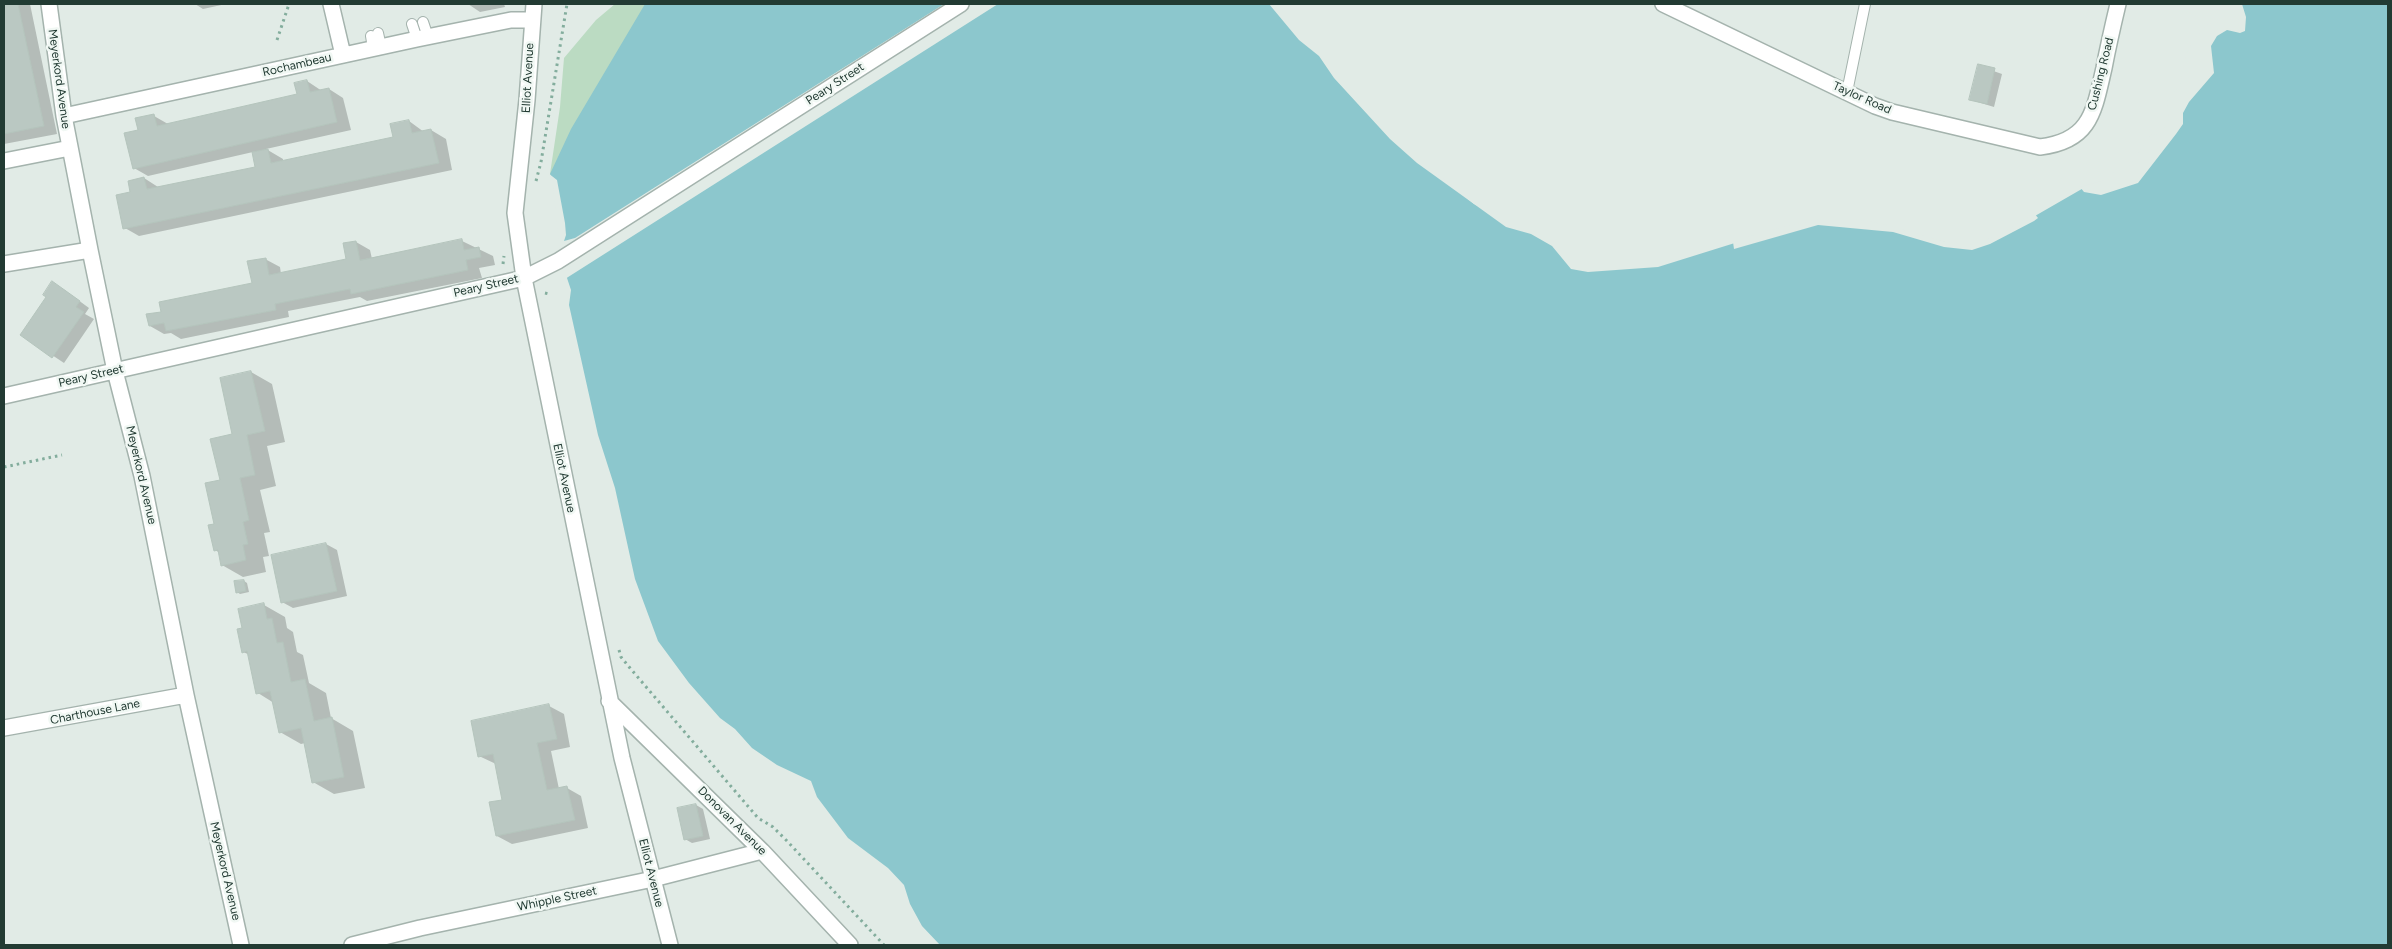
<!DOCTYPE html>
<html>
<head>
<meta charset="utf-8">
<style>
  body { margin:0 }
  #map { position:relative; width:2392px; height:949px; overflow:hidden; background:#e1ebe6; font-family:Figtree,sans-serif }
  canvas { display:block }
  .frame { position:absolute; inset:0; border:5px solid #223b33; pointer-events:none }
</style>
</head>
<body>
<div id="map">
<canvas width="2392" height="949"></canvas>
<div class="frame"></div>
</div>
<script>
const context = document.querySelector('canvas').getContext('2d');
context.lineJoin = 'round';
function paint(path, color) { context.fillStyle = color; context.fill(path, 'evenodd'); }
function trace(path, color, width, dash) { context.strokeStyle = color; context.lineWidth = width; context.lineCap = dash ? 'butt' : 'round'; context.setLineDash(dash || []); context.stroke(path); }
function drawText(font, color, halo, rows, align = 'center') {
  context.font = font + ' Figtree,sans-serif'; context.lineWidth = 5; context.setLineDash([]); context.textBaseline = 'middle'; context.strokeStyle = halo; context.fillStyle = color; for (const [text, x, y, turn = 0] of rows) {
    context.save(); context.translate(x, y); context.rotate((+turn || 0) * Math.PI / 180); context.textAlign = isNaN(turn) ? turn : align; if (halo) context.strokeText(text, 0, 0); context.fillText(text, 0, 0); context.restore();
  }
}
const green = new Path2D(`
  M615 4H761L566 235 550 174 560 107 564 58 596 20Z`);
const water = new Path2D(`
  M645 4H1269L1299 40 1319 56 1334 78 1390 139 1417 163 1506 227 1531 234 1552 246 1571 269 1588 272 1658 267 1770 232 1820 221H1855L1971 248 1995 239 2087 186 2102 183 2130 170 2162 136 2171 121 2169 102 2231 14 2225 4H2388V945H940L922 926 910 904 904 885 888 868 848 838 817 797 811 781 777 765 752 748 735 729 720 718 689 683 658 641 635 579 615 488 598 435 569 305 571 290 567 278 555 186 550 174 571 129Z`);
const pier = new Path2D(`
  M944 4H998L565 279 559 242 553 187 548 173 557 180 565 223 566 235 564 241 575 238Z
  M2223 4H2242L2246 17 2245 31 2240 33 2227 30 2217 36 2211 46 2214 73 2189 102 2183 113V124L2176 134 2138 183 2101 195 2084 192 2080 187 2101 181 2123 165 2129 167 2151 135 2160 134 2169 120 2167 101 2181 83 2184 61 2192 42 2216 15 2227 12Z
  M1436 173 1455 187 1488 211 1474 204Z
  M2034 213 2038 218 2034 221 1990 244 1972 250 1944 247 1893 232 1818 225 1734 249 1733 242 1770 230 1820 219H1855L1883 224 1943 241 1971 245 1994 237Z`);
const shadow = new Path2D(`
  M4 4H30L57 134 4 144Z
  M195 4H226L203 9Z
  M468 4H504L505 7 480 12Z
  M1979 66 2002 74 1994 107 1971 100Z
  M307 81 322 91 329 89 343 98 351 130 266 149 283 159V161L394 138 409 121 424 132 431 130 446 139 452 170 139 236 125 228 132 193 144 178 158 187 256 168 253 152 148 176 134 168 139 131 154 116 168 124 298 95Z
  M462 241 493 256 495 265 479 268 482 278 367 301 360 297 288 311 289 317 181 339 171 333 164 334 150 326 162 313 253 284 265 259 280 267 281 274 348 260 344 244 356 242 370 250 372 259Z
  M63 289 89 308 85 314 94 319 64 363 22 335 48 297Z
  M251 372 272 384 285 442 267 446 276 486 260 490 270 532 264 533 269 556 263 557 266 572 243 577 222 565 220 553 215 550 216 525 221 481Z
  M326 544 337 550 347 596 293 608 282 602Z
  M244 581 247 583 249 592 240 594 237 592Z
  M264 605 285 617 287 628 293 632 297 652 303 655 309 683 326 693 331 718 353 731 365 788 334 794 313 782 305 743 301 744 280 732 274 703 258 693 250 655 243 652 244 629Z
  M549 706 564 714 570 747 551 751 559 789 567 788 581 796 588 828 512 844 497 836 504 801 496 764 479 756Z
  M696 805 703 809 710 839 692 843 685 839Z`);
const building = new Path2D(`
  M4 4H18L44 126 4 134Z
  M1978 64 1995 68 1987 104 1969 100Z
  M307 80 310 92 329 88 337 122 133 169 124 133 138 130 135 118 154 114 157 126 297 94 294 83Z
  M409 120 412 133 431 129 439 163 123 229 116 195 130 192 128 181 144 177 147 189 255 167 252 152 268 149 271 163 393 137 390 124Z
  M462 239 464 250 479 247 481 257 466 260 468 270 351 294 350 289 275 304 276 310 166 331 164 323 149 326 146 314 161 312 159 302 252 283 247 261 266 258 269 275 346 259 343 243 356 241 360 260Z
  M52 281 80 301 76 307 84 312 52 358 20 335 46 297 43 295Z
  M251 371 265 431 247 435 255 475 240 478 249 520 243 522 248 544 243 545 246 560 221 566 218 550 214 551 208 525 214 524 205 483 220 480 210 439 232 434 220 378Z
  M326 543 337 591 281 603 271 555Z
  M244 580 246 591 236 593 234 581Z
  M264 603 267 619 272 618 277 643 283 642 291 682 305 679 314 721 332 717 344 777 312 783 301 728 279 733 270 691 256 694 247 651 242 653 237 629 242 628 238 609Z
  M549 704 557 739 537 743 547 790 567 786 575 820 496 836 489 802 502 800 493 754 478 757 471 721Z
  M696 804 703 836 684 840 677 808Z`);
const path = new Path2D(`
  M277 40 289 4
  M536 181 541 162 567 4
  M503 264 504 256
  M545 293 549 294
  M4 467 62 455
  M619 650 621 657 630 668 758 818 773 827 788 842 884 945`);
const lane = new Path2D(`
  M423 22 428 37
  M412 24 417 39
  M378 33 381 47
  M371 36 373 48
  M1847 92 1865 4`);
const street = new Path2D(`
  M49 4 64 116 90 250 115 371 142 476 186 695 241 945
  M331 4 343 55
  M534 4 527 100 515 213 524 278 622 758 670 945
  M1663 4 1875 106 1892 112 2040 147C2091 141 2094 111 2104 68 2108 47 2113 25 2118 4
  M64 116 417 39 511 20H531
  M4 161 70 148
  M4 264 90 250
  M4 396 524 278 558 261 961 4
  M609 701 762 851 850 945
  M4 728 186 695
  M352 945 420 928 653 879 762 851`);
const streetNames = [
  ["Rochambeau",297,65,-13],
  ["Cushing Road",2101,74,-76],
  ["Elliot Avenue",528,78,-87],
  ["Meyerkord Avenue",59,79,82],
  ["Peary Street",835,84,-33],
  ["Taylor Road",1862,98,24],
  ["Peary Street",486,286,-13],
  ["Peary Street",91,376,-13],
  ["Meyerkord Avenue",141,475,77],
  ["Elliot Avenue",564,478,78],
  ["Charthouse Lane",95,712,-11],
  ["Donovan Avenue",732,821,45],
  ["Meyerkord Avenue",225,871,77],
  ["Elliot Avenue",651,873,76],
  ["Whipple Street",557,899,-12]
];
paint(green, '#bbdbc2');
paint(water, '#8cc7cd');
paint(pier, '#e1ebe6');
paint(shadow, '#0003');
paint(building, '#bac8c2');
trace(building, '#b4c4bc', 1);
trace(lane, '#a4b3ad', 12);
trace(street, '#a4b3ad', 18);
trace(path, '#83ad9d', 3, [2.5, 4]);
trace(lane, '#fff', 10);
trace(street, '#fff', 15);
drawText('12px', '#223b33', '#f1f8f4', streetNames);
</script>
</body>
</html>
